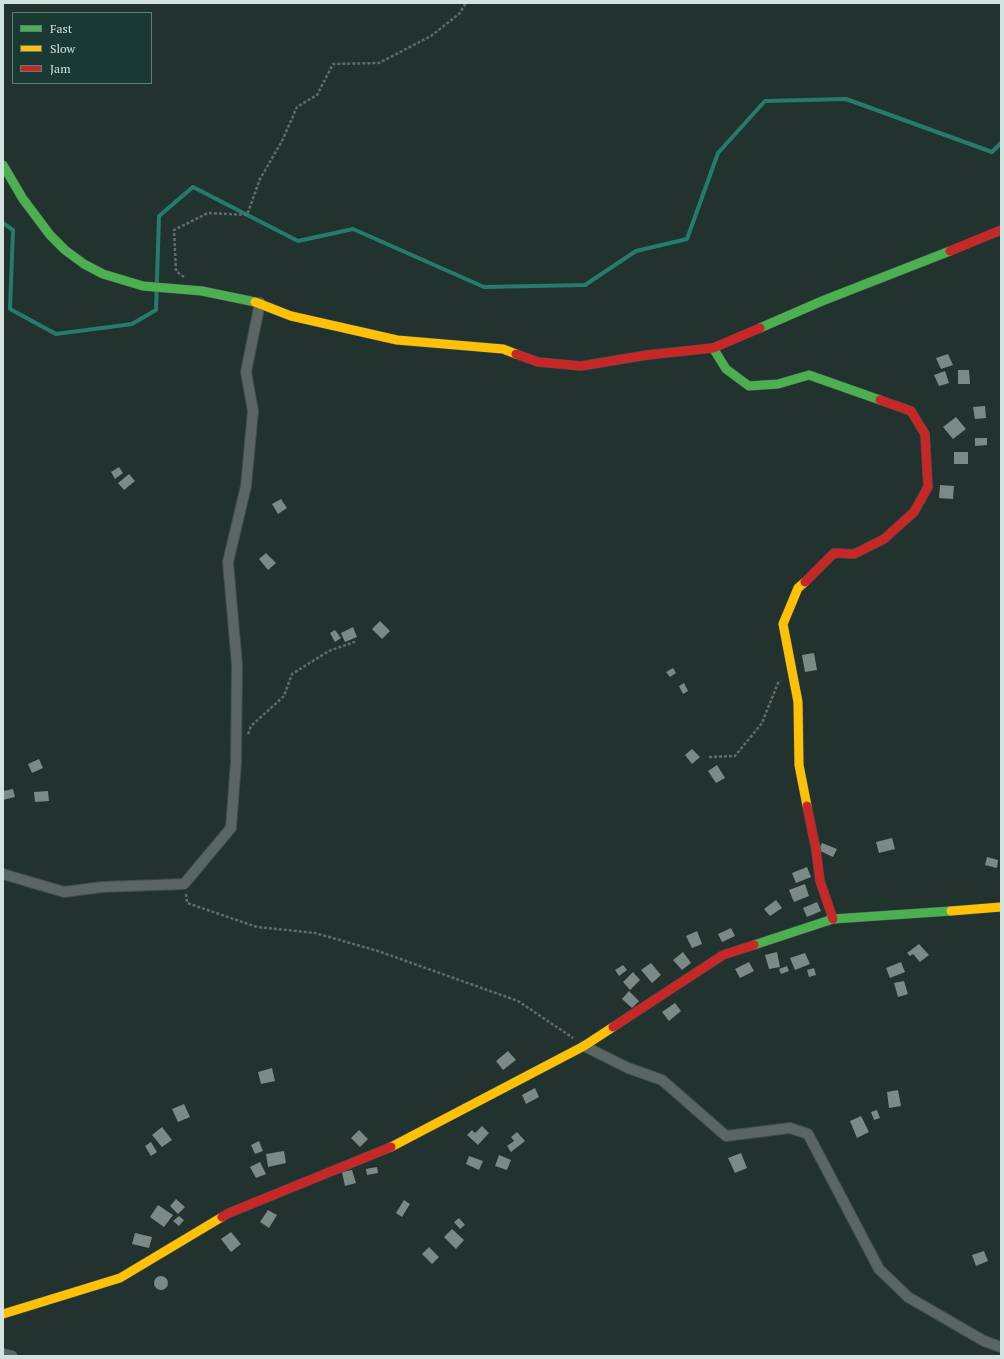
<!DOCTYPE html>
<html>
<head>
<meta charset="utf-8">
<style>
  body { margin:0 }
  #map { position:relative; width:1004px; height:1359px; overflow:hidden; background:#22322f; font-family:"PT Serif",serif }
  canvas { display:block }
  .frame { position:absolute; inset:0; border:4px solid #d2e3df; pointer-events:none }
  .legend { position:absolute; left:12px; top:12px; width:140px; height:72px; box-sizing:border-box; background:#1b3933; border:1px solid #647d78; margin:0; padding:5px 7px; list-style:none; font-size:12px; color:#d2e3df }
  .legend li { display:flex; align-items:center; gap:8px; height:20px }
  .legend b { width:20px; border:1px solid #647d78 }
</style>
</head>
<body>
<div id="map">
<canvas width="1004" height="1359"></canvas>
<div class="frame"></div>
<ul class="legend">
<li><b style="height:5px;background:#4caf50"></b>Fast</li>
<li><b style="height:5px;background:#ffc107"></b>Slow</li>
<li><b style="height:5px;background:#c62828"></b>Jam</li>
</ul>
</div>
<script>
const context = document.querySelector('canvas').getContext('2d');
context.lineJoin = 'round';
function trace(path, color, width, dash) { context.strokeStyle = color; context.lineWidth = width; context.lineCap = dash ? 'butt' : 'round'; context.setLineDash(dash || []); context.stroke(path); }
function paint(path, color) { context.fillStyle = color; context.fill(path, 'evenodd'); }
const stream = new Path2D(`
  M3 223 13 230 10 309 56 334 132 324 156 310 159 216 193 187 298 241 353 229 484 287 585 285 636 251 687 239 718 153 765 101 846 99 992 152 1001 143`);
const building = new Path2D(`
  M948 354 953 365 941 369 936 358Z
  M958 370H969L970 384H958Z
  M945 371 949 383 939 386 934 375Z
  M985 406 986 418 975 419 973 407Z
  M956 417 966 429 953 439 943 427Z
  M975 438H987V445L975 446Z
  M954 452H968V464H954Z
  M119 467 123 473 115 479 111 472Z
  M129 474 135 481 124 490 118 483Z
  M940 485 954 486 953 499 939 498Z
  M281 499 287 508 278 514 272 504Z
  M266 553 276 563 268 570 259 559Z
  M380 621 390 631 382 639 372 629Z
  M353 627 357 637 345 642 341 633Z
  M335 630 341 638 335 642 330 633Z
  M814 653 817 670 805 672 802 655Z
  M673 668 676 673 670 677 666 672Z
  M684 683 688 691 683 694 679 686Z
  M692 749 700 757 692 764 685 755Z
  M39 759 43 768 32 773 28 764Z
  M717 765 725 778 716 783 708 771Z
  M13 789 15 797 3 800V791Z
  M48 791 49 801 35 802 34 792Z
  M892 838 895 849 879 853 876 842Z
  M822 843 837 849 833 857 818 850Z
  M987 857 998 860 997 868 985 865Z
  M807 867 811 877 796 883 792 873Z
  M805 884 809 896 794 902 789 890Z
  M776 900 782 908 770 916 764 909Z
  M817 902 821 911 807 917 803 908Z
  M731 928 735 936 722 942 718 934Z
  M697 931 702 944 692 948 686 936Z
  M919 944 929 955 920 962 913 954 910 956 907 953Z
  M683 952 691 963 682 970 673 960Z
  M777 952 780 967 769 969 765 955Z
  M805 953 810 964 795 970 790 958Z
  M749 962 754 971 740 978 735 969Z
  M901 962 905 972 890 978 886 968Z
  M651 963 661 975 652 983 641 970Z
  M623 965 627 970 619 976 615 970Z
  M787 966 789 971 781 974 779 969Z
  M814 968 816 975 809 977 807 970Z
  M633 972 640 980 630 990 623 982Z
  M904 981 908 994 898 997 894 983Z
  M629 991 639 1001 632 1008 622 999Z
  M675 1003 681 1011 669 1021 662 1012Z
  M508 1051 516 1060 503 1070 496 1061Z
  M272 1068 275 1081 261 1084 258 1072Z
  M535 1088 539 1097 526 1104 522 1095Z
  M898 1090 901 1106 889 1108 887 1092Z
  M184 1104 190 1117 178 1122 172 1109Z
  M877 1110 880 1118 874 1120 871 1112Z
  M861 1116 869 1132 857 1138 850 1121Z
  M482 1126 489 1133 478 1145 467 1135 472 1130 475 1133Z
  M162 1127 172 1140 162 1147 152 1135Z
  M359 1130 368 1139 360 1147 351 1138Z
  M517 1132 525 1141 511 1152 507 1146 514 1141 511 1137Z
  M259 1141 263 1151 255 1154 251 1145Z
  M151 1142 157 1152 151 1156 145 1146Z
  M284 1151 286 1163 268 1167 266 1154Z
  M741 1153 747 1168 735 1173 728 1158Z
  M499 1155 511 1160 507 1170 495 1166Z
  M469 1156 483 1161 479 1170 466 1164Z
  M260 1162 266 1174 256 1178 250 1167Z
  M377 1167 378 1173 367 1175 366 1169Z
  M352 1170 356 1183 345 1186 342 1172Z
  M176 1199 185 1207 178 1214 170 1206Z
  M404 1200 410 1204 402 1217 396 1213Z
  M158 1205 173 1215 164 1227 150 1217Z
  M268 1210 277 1215 269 1228 260 1222Z
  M179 1216 184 1220 179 1226 173 1221Z
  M459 1218 465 1225 460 1229 454 1222Z
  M452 1229 464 1240 456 1249 444 1237Z
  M231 1232 241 1244 231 1252 221 1239Z
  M135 1233 152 1237 149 1248 132 1244Z
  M429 1247 439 1257 432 1264 422 1254Z
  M984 1251 988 1261 976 1266 972 1255Z
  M154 1283a7 7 0 1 1 14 0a7 7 0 1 1-14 0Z`);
const path = new Path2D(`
  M184 277 176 271 174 230 208 213 247 215 260 179 282 141 297 107 317 95 333 64 379 63 431 36 459 14 466 3
  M248 734 251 726 284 696 292 674 329 651 357 641
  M709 757 735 756 762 723 778 683 781 681
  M186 894 187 903 257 927 315 933 378 951 518 1001 573 1038`);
const street = new Path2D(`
  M3 874 64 892 102 887 184 884 231 828 236 762 237 665 228 562 246 486 253 411 246 372 260 303
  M584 1046 628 1068 662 1080 726 1136 790 1128 808 1134 879 1269 908 1297 984 1341 1001 1347
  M3 1354 12 1356`);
const fast = new Path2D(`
  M3 165 23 199 50 235 65 250 84 264 103 274 143 286 202 291 255 302
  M760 328 822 301 950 251
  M713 348 726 369 749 386 778 384 809 375 880 400
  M754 945 833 919 951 911`);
const slow = new Path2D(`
  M255 302 291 316 397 340 503 349 516 354
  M805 582 798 588 783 624 798 702 799 765 807 806
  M951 911 1001 907
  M391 1147 584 1046 613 1027
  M3 1314 120 1278 222 1217`);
const jam = new Path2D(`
  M950 251 1001 230
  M516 354 538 362 581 366 647 355 713 348 760 328
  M805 582 834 553 854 554 884 539 914 512 928 487 925 434 911 411 880 400
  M807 806 816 850 820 881 833 919
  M613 1027 723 955 754 945
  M222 1217 229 1213 391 1147`);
trace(stream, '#267c6c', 4);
paint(building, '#7c8a87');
trace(street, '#3f4d4a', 12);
trace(fast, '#3f4d4a', 10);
trace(slow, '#3f4d4a', 10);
trace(jam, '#3f4d4a', 10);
trace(path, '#616c6a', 2.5, [3, 2]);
trace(street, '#5a6663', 10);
trace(fast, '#4caf50', 9);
trace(slow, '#ffc107', 9);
trace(jam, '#c62828', 9);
</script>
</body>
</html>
